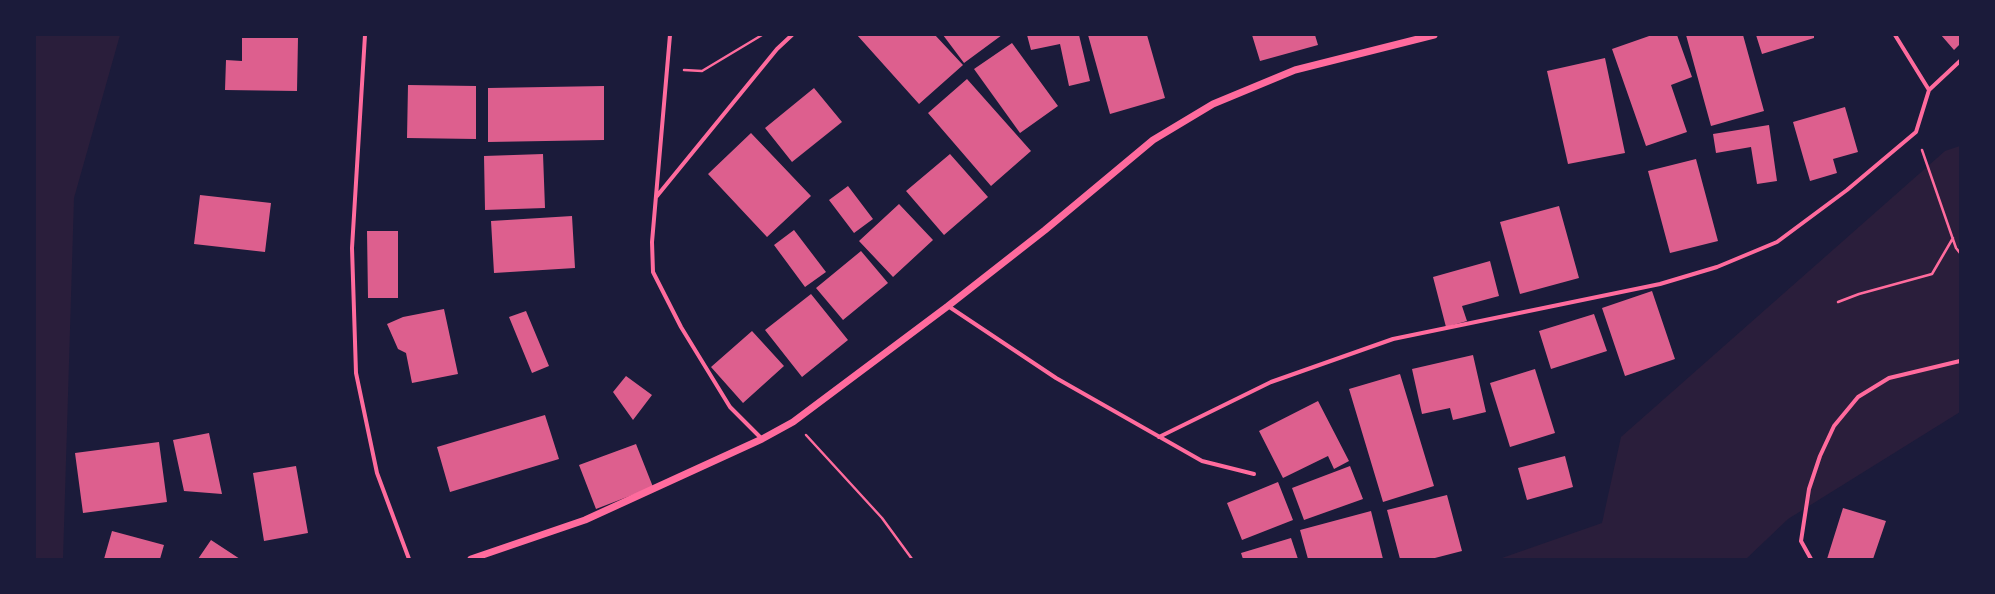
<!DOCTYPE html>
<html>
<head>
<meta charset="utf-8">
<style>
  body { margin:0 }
  #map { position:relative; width:1995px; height:594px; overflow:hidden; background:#1b1b3a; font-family:"PT Serif",serif }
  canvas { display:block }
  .frame { position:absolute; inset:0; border:36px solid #1b1b3a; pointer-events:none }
</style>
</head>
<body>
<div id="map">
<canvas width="1995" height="594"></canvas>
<div class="frame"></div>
</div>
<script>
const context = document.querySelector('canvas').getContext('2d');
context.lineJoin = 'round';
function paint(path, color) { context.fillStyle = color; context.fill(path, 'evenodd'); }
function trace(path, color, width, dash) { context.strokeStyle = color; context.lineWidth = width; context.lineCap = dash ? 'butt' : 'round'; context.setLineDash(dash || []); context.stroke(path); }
const green = new Path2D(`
  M35 35H120L74 198 63 559H35Z
  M1960 146V412L1788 519 1746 559H1499L1602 523 1621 437 1945 151Z`);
const building = new Path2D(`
  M857 35H935L963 65 919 104Z
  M943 35H1002L964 63Z
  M1027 35H1079L1090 81 1069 86 1060 44 1031 50Z
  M1088 35H1147L1165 98 1110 114Z
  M1252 35H1315L1318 45 1260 61Z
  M1652 35H1677L1692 77 1671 85 1687 132 1646 146 1612 49Z
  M1686 35H1743L1764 111 1711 126Z
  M1756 35H1814V38L1762 54Z
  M1941 35H1960V44L1954 50Z
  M242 38H298L297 91 225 90 226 60 242 61Z
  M1012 43 1058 106 1020 133 974 69Z
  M1605 58 1625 153 1568 164 1547 71Z
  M967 79 1031 151 991 186 928 113Z
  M408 85 476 86V139L407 138Z
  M604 86V140L488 142V88Z
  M814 88 842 122 792 162 765 128Z
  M1845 107 1858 152 1833 159 1837 173 1810 181 1793 122Z
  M1769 125 1777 181 1757 184 1751 147 1716 153 1713 134Z
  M751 133 811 196 767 237 708 174Z
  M543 154 545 208 485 210 484 156Z
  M950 154 988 197 944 235 906 191Z
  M1696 159 1718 241 1670 253 1648 171Z
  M848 186 873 219 854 233 829 200Z
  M200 195 271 203 265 252 194 244Z
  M899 204 933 240 893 277 859 241Z
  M1559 206 1579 278 1520 294 1500 222Z
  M572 216 575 268 494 273 491 221Z
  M794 230 826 272 805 287 774 245Z
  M367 231H398V298H368Z
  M861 251 888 283 843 320 816 288Z
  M1490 261 1499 296 1462 306 1467 321 1446 327 1433 277Z
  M1652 291 1675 359 1625 376 1602 308Z
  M811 294 848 340 802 377 765 330Z
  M444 309 458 374 412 383 406 353 398 349 387 324 403 317Z
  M526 311 549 366 532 373 509 317Z
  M1594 314 1607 351 1551 369 1539 331Z
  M752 331 784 366 743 403 711 367Z
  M1473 355 1486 412 1453 420 1450 408 1422 414 1412 369Z
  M1535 369 1555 433 1510 447 1490 383Z
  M1400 374 1434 486 1383 502 1349 389Z
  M626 376 652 395 633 420 613 392Z
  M1318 401 1349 461 1334 469 1328 456 1283 478 1259 431Z
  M545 415 559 459 450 492 437 447Z
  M209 433 222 494 184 491 173 440Z
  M159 442 167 502 83 513 75 453Z
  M636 444 653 487 596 509 579 465Z
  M1565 456 1573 487 1527 500 1518 468Z
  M296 466 308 533 264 541 253 473Z
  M1350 466 1363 499 1304 520 1292 488Z
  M1278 482 1293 520 1242 540 1227 503Z
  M1447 495 1462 551 1431 559H1400L1387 510Z
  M1843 508 1886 521 1873 559H1827Z
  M1371 511 1383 559H1308L1300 530Z
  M112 531 164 545 160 559H104Z
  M1291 538 1298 559H1243L1241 553Z
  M211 540 240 559H198Z`);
const path = new Path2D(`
  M684 70 702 71 762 35
  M1922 150 1956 248 1960 253
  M1838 302 1859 294 1932 274 1953 238
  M806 435 882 518 912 559`);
const minor = new Path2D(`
  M365 35 352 248 356 373 377 473 409 559
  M670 35 652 242 653 272 681 327 730 407 762 439
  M1895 35 1929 90
  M657 196 777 49 792 35
  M948 306 1056 378 1202 461 1254 474
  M1159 437 1271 382 1393 339 1660 284 1717 267 1777 242 1847 190 1916 132 1929 90 1960 61
  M1811 559 1801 541 1809 489 1820 456 1834 426 1858 397 1889 378 1960 361`);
const tertiary = new Path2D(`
  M471 559 585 520 762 439 793 422 948 306 1045 230 1153 140 1213 104 1295 70 1434 35`);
paint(green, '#2a1e3b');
paint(building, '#dd5f8e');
trace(path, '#ff6b9d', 2.5);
trace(minor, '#ff6b9d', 4);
trace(tertiary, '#ff6b9d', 7);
</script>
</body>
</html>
